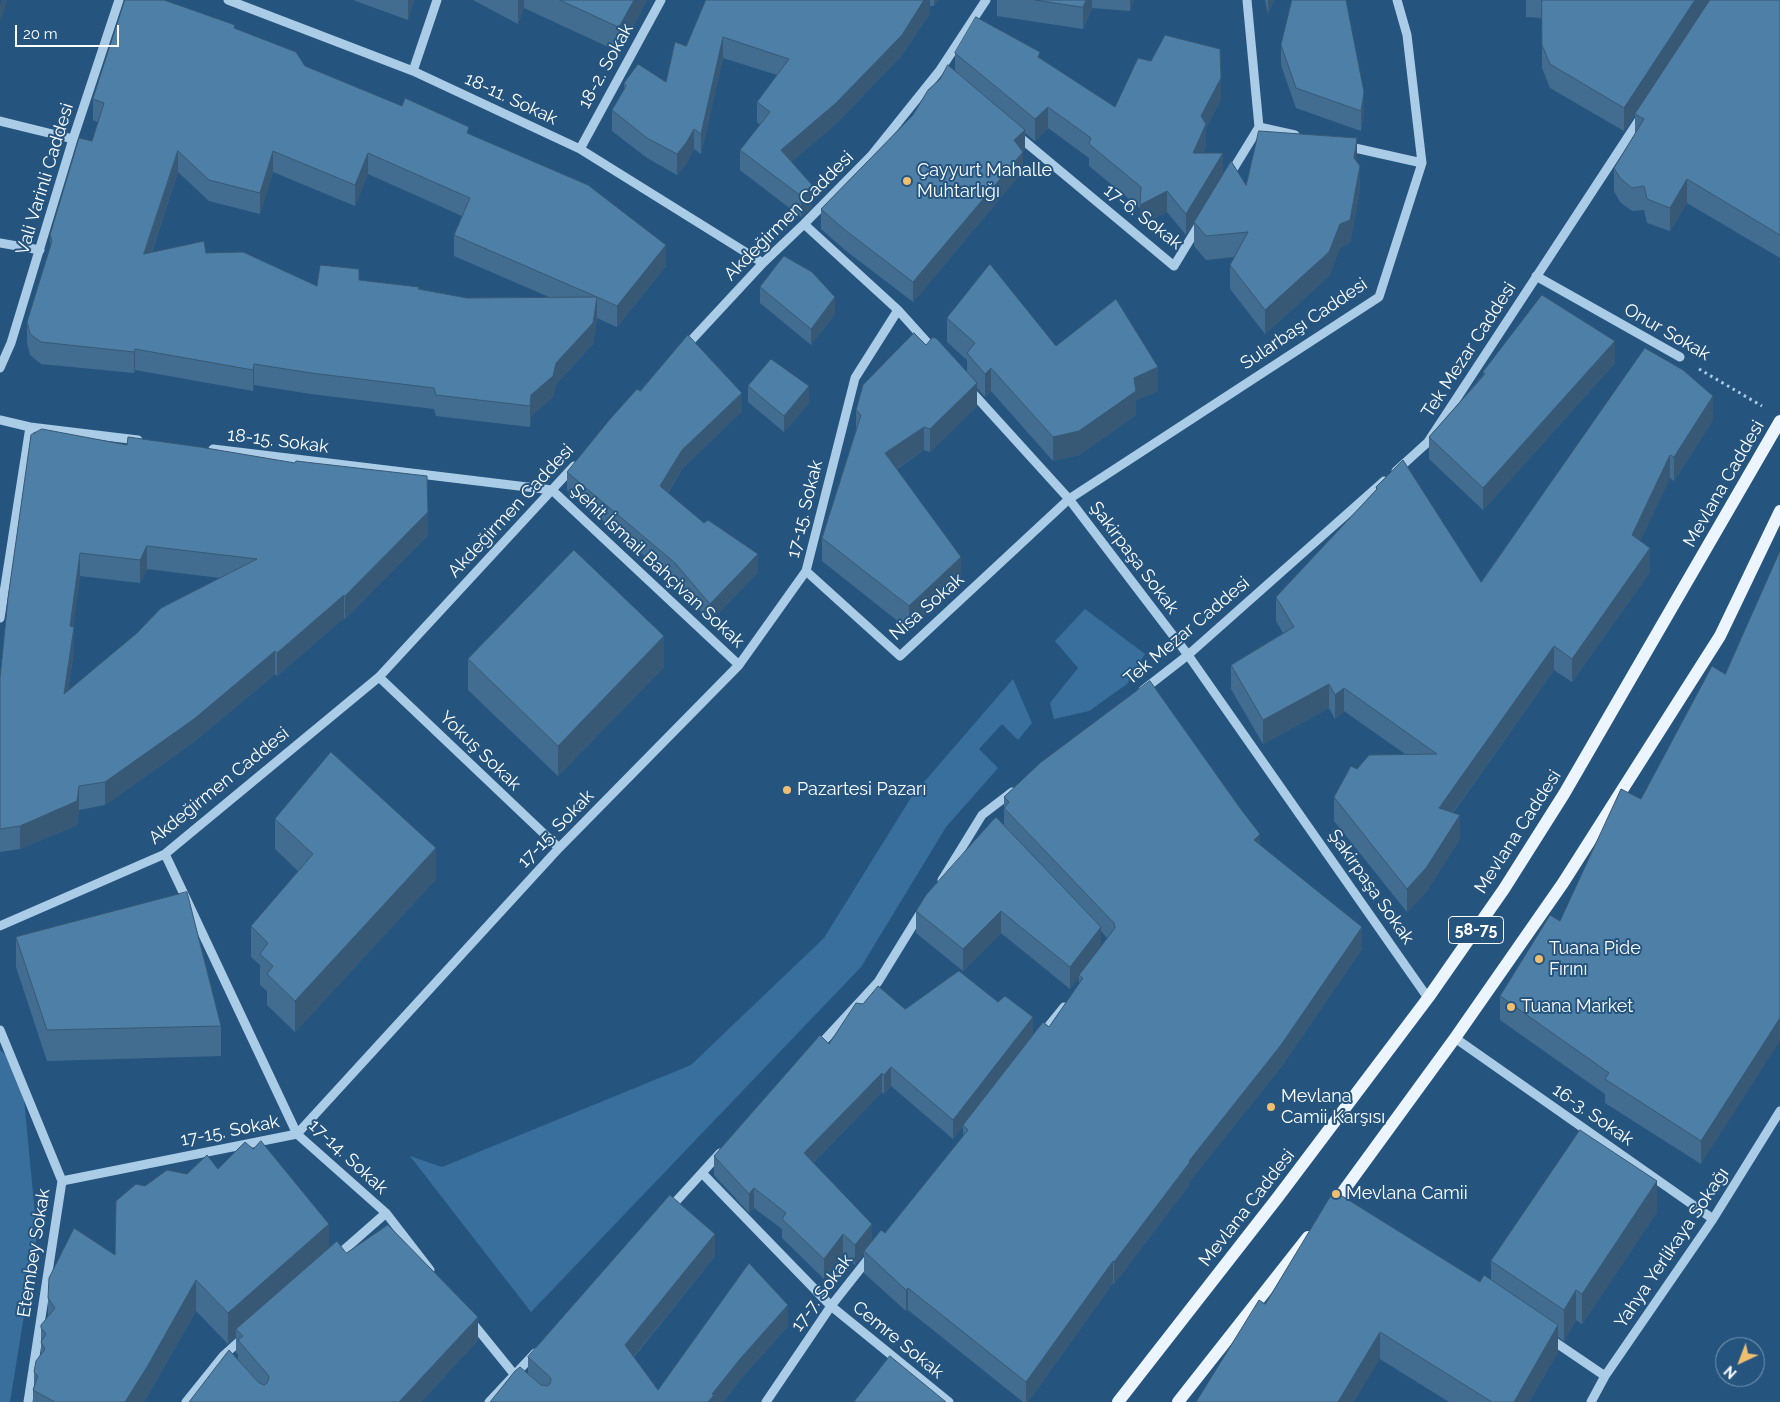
<!DOCTYPE html>
<html>
<head>
<meta charset="utf-8">
<style>
  body { margin:0 }
  #map { position:relative; width:1780px; height:1402px; overflow:hidden; background:#25557f; font-family:Raleway,sans-serif }
  canvas { display:block }
  .north { position:absolute; left:1715px; top:1337px; width:50px; height:50px; box-sizing:border-box; background:#25557f; border:1px solid #7c99b2; border-radius:50%; rotate:223deg; font-size:14px; font-weight:700; line-height:20px; text-align:center; color:#fff }
  .north::after { content:''; display:block; margin:auto; width:18px; height:22px; background:#efbe70; clip-path:polygon(50% 0,100% 100%,50% 72%,0 100%) }
  .scale { position:absolute; left:15px; top:25px; width:104px; height:22px; box-sizing:border-box; border:2px solid #fff; border-top:0; padding-left:6px; font-size:15px; line-height:18px; white-space:nowrap; color:#fff; -webkit-text-stroke:4px #25557f; paint-order:stroke }
</style>
</head>
<body>
<div id="map">
<canvas width="1780" height="1402"></canvas>
<div class="north">N</div>
<div class="scale">20 m</div>
</div>
<script>
const context = document.querySelector('canvas').getContext('2d');
context.lineJoin = 'round';
function paint(path, color) { context.fillStyle = color; context.fill(path, 'evenodd'); }
function trace(path, color, width, dash) { context.strokeStyle = color; context.lineWidth = width; context.lineCap = dash ? 'butt' : 'round'; context.setLineDash(dash || []); context.stroke(path); }
function drawText(font, color, halo, rows, align = 'center') {
  context.font = font + ' Raleway,sans-serif'; context.lineWidth = 4; context.setLineDash([]); context.textBaseline = 'middle'; context.strokeStyle = halo; context.fillStyle = color; for (const [text, x, y, turn = 0] of rows) {
    context.save(); context.translate(x, y); context.rotate((+turn || 0) * Math.PI / 180); context.textAlign = isNaN(turn) ? turn : align; if (halo) context.strokeText(text, 0, 0); context.fillText(text, 0, 0); context.restore();
  }
}
const green = new Path2D(`
  M1085 609 1145 654 1127 684 1089 711 1054 719 1050 703 1078 668 1055 641Z
  M1013 679 1032 723 1018 740 1002 724 979 749 998 768 946 827 861 967 531 1312 410 1156 442 1167 691 1065 824 938 912 796Z
  M0 1050 21 1068 37 1235 10 1402H0Z`);
const path = new Path2D(`
  M1699 369 1762 406`);
const minor = new Path2D(`
  M228 0 413 71 580 149 763 263
  M413 71 437 0
  M0 121 73 139
  M1259 127 1295 135
  M1017 135 1174 266 1200 223
  M1346 146 1422 163
  M580 149 661 0
  M1229 176 1259 127 1247 0
  M804 224 898 310 934 350
  M0 243 40 250
  M1536 276 1680 357
  M685 347 763 263 804 224 871 156 940 70 986 0
  M0 368 11 343 73 139 119 0
  M970 390 1069 499 1188 655 1428 998
  M0 420 30 427 138 440
  M213 449 552 490 739 665
  M1396 471 1428 442 1641 117
  M806 571 900 656 1069 499 1379 297 1422 163 1407 35 1397 0
  M0 618 30 427
  M379 677 559 848
  M1143 690 1188 655 1384 481
  M165 854 297 1134 386 1213 430 1270
  M942 880 982 815 1012 792
  M0 926 165 854 379 677 574 466
  M0 1030 62 1181 28 1402
  M1042 1034 1064 1007
  M1455 1038 1713 1219
  M817 1048 878 982 921 912
  M702 1173 831 1306 949 1402
  M62 1181 297 1134 559 848 739 665 806 571 855 378 898 310
  M670 1208 720 1153
  M337 1256 386 1213
  M471 1321 518 1379
  M1549 1338 1605 1376
  M186 1402 223 1356 244 1337
  M489 1402 535 1353
  M766 1402 831 1306 872 1254
  M1591 1402 1605 1376 1713 1219 1780 1111`);
const major = new Path2D(`
  M1331 1208 1455 1038 1563 883 1720 636 1780 511
  M1118 1402 1278 1197 1428 998 1504 889 1564 794 1780 421
  M1178 1402 1308 1237`);
const wall = new Path2D(`
  M353 0H414L408 20Z
  M473 0H647L619 52 524 8 518 24Z
  M706 0H938L934 6H930V13L902 55 836 124 791 162 812 206 801 217 740 170V150L760 125 757 122V102L777 75 723 58 701 154 694 149 686 164 677 175 647 158 612 131V110L624 90V83L666 82 686 46Z
  M997 0H1134L1130 11 1092 8 1083 29 997 16Z
  M1265 0H1274L1268 14Z
  M1526 0H1780V258L1687 203 1670 231 1647 223 1644 210 1632 211 1620 202 1614 191V168L1635 134V115L1624 131 1550 88 1542 68V18L1526 17Z
  M235 29 305 66 469 134 666 266 617 327 597 318 593 344 556 384 553 397 531 416 530 427 436 416 434 409 311 394 254 385 253 391 135 370 134 373 41 364 30 355 27 343V322L50 248V235L92 141 98 122 93 120V99ZM178 172 209 201 260 214 273 172 355 206 368 174 462 216 454 235V256L549 297 467 298 419 289 359 280 317 286 206 253 152 252Z
  M1281 45 1364 112 1361 131 1296 108 1281 65Z
  M955 53 1040 58 1115 107 1221 99 1206 128V146L1203 153 1223 174 1186 235 1167 212 1140 226V208L1089 166V158L1048 128 1035 141 1025 133V150L1023 152V171L913 302 845 250 821 229V209L913 115 955 71Z
  M1357 162 1360 190 1350 243 1340 248 1329 276 1265 334 1230 289V265L1234 257 1206 260 1194 246V222L1246 185Z
  M760 287 835 314 811 345 760 303Z
  M947 318 1056 346 1158 391 1136 400V415L1079 455 1053 461 991 391 985 397 977 388V406L930 452 924 450 897 469 961 580 909 630 822 561V538L856 430V410L926 345 967 372V360L947 342Z
  M1615 363 1483 510 1429 459V437L1483 375V372Z
  M748 386 809 403 784 432 748 402Z
  M640 391 742 411 682 469 668 493 758 572 710 622 675 582 567 490V472Z
  M1713 420 1674 481 1670 478 1640 541 1650 572 1572 682 1554 670 1453 813 1460 839 1426 892 1407 912 1334 821V797L1357 769 1405 754 1344 711 1335 719 1329 708 1263 744 1231 689V665L1283 633 1276 621V597L1376 490V487L1481 582Z
  M31 435 428 535 345 619 344 618 277 676 275 674 194 742 105 805 79 810 77 825 20 849 0 852V678ZM147 569 220 578 68 691 74 650 73 627 80 576 140 583Z
  M468 659 664 667 558 776 468 690Z
  M1712 666 1701 1164 1605 1103V1094L1500 1020V996L1560 921 1641 799Z
  M1004 797 1260 845 1362 949 1281 1067 1190 1181V1184L1114 1284 1113 1283 1028 1402H1023L908 1310 906 1311 864 1273V1253L855 1265 843 1254 824 1279 782 1238V1229L754 1208 749 1213 714 1175V1156L829 1044 905 1009 1033 1035 1049 1027 1079 984V977L1070 989 1001 933 963 971 916 933V911L1004 826ZM1101 931 1107 938 1101 947ZM891 1086 953 1139 963 1127V1136L885 1233 872 1241 813 1163 882 1092 884 1094Z
  M275 819 436 879 295 1032 267 1005V991L260 985V965L251 957V926L298 871 275 849Z
  M16 937 221 1026V1056L47 1061 16 967Z
  M218 1169 329 1248 346 1253 478 1340 421 1402H189L238 1359V1354L236 1353V1336L228 1344 196 1311 144 1402H33V1390L34 1386V1372L41 1355V1328L48 1317V1298L115 1255 145 1186 187 1174Z
  M1657 1212 1582 1324 1576 1320 1564 1341 1558 1337V1352L1529 1402H1449L1380 1359 1265 1304 1480 1282 1491 1280V1261Z
  M715 1256 634 1357 658 1390 788 1326 740 1380 723 1402H490L528 1374V1357Z`);
const shadedWall = new Path2D(`
  M2 0H6V4L0 22V6Z
  M408 0H414L408 20Z
  M518 0H524V8L518 24Z
  M634 0H647L619 52V27Z
  M924 0H930V13L902 55 836 124 781 171V150Z
  M934 0H938L934 6Z
  M1086 0H1092V8L1083 29V7Z
  M1130 0H1134L1130 11Z
  M1268 0H1274L1268 14Z
  M1695 0H1711L1624 131V108Z
  M723 37V58L701 154V134Z
  M1221 78V99L1206 128V146L1193 175V153L1201 116Z
  M1364 92V112L1361 131V111Z
  M1048 107V128L1035 141V119Z
  M694 129V149L686 164 677 175V154Z
  M1025 130V150L1023 152V171L913 302V282L1014 140Z
  M1357 138V162L1354 158Z
  M178 151V172L144 275V254Z
  M273 151V172L260 214V193Z
  M368 153V174L355 206V185Z
  M1223 153V174L1186 235V214Z
  M1360 166V190L1350 243 1340 248 1329 276 1265 334V310Z
  M1687 179V203L1670 231V208Z
  M812 185V206L801 217V196Z
  M1167 191V212L1140 226V205Z
  M666 245V266L617 327V306Z
  M597 297V318L593 344 556 384 553 397 531 416 530 427V406L531 395Z
  M835 297V314L811 345V329Z
  M1615 341V363L1483 510V488Z
  M135 349V370L134 373V352Z
  M254 364V385L253 391V370Z
  M1158 367V391L1136 400V415L1079 455 1053 461V437L1134 378Z
  M991 368V391L985 397V374Z
  M977 383V406L930 452V429Z
  M809 386V403L784 432V416Z
  M742 393V411L682 469 660 505V486L682 450Z
  M1713 396V420L1674 481V457Z
  M924 427V450L885 476V453Z
  M1670 455V478L1632 559V535Z
  M428 512V535L345 619V596Z
  M147 546V569L140 583V560Z
  M1650 548V572L1572 682V659Z
  M80 553V576L70 650V626Z
  M758 554V572L710 622V604Z
  M961 557V580L909 630V606Z
  M344 595V618L277 676V653Z
  M74 627V650L64 717V694Z
  M664 636V667L558 776V746Z
  M1554 646V670L1439 832V808Z
  M275 651V674L194 742 105 805V782Z
  M1329 684V708L1263 744V720Z
  M1344 688V711L1335 719V695Z
  M79 786V810L77 825 20 849V826Z
  M1460 815V839L1426 892 1407 912V889Z
  M1260 834V856L1254 840Z
  M436 848V879L295 1032V1001Z
  M1001 911V933L963 971V949Z
  M1101 927V949L1079 975V977L1070 989V967Z
  M1362 927V949L1281 1067 1190 1181V1184L1114 1284V1262Z
  M1033 1017V1037L963 1125V1127L953 1139V1120Z
  M1780 1018V1041L1701 1164V1141Z
  M891 1067V1086L884 1094V1075Z
  M882 1073V1092L804 1172V1153Z
  M1657 1181V1212L1582 1324V1294Z
  M754 1188V1208L749 1213V1194Z
  M329 1224V1255L236 1329V1336L228 1344V1313Z
  M872 1224V1243L864 1251V1253L855 1265V1245Z
  M715 1234V1256L625 1367V1345Z
  M843 1234V1254L824 1279V1259Z
  M1113 1261V1283L1028 1402H1026V1382Z
  M196 1280V1311L144 1402H125Z
  M908 1288V1310L906 1311V1290Z
  M1576 1290V1320L1564 1341V1310Z
  M788 1305V1326L740 1380 723 1402H708L712 1394 740 1359Z
  M478 1317V1340L421 1402H399Z
  M1558 1325V1352L1529 1402H1514Z
  M1380 1332V1359L1354 1402H1338Z`);
const building = new Path2D(`
  M125 0H164L235 25 234 28 296 52 305 66 402 106 405 98 469 127 467 133 588 185 666 245 617 306 597 297 593 323 556 363 553 376 531 395 530 406 436 395 434 388 311 373 254 364 253 370 135 349 134 352 41 342 30 334 27 322 52 241 50 235 79 138 92 141 104 103 93 99ZM178 151 209 180 260 193 273 151 355 185 368 153 470 198 454 235 597 297 467 298 418 289 419 287 359 280V269L320 265 317 286 243 252 206 253 204 241 144 254Z
  M560 0H634L619 27Z
  M706 0H924L902 35 836 103 781 150 812 185 801 196 740 150 770 112 757 102 789 59 723 37 701 134 694 129 686 143 677 154 647 138 612 110 626 86 624 83 638 64 666 82 675 42 686 46Z
  M1035 0H1086L1083 7Z
  M1292 0H1346L1364 92 1361 111 1296 88 1281 45Z
  M1542 0H1695L1624 108 1550 64 1542 45Z
  M1710 0H1780V235L1687 179 1670 208 1647 199 1644 186 1632 188 1620 178 1614 168 1644 119 1635 114Z
  M976 17 1040 52 1038 57 1115 107 1138 58 1151 61 1165 35 1220 49 1221 78 1201 116 1206 124 1193 153H1223L1186 214 1167 191 1140 205 1141 187 1089 144 1091 138 1048 107 1035 119 955 53Z
  M948 65 1025 130 1014 140 1023 152 913 282 845 230 821 209 913 115 928 90 940 79Z
  M1259 131 1357 138 1354 158 1360 166 1350 220 1340 224 1329 252 1265 310 1230 265 1248 232 1206 236 1194 222 1231 161 1246 185Z
  M784 256 812 272 835 297 811 329 760 287Z
  M990 264 1056 346 1116 299 1158 367 1134 378 1136 391 1079 431 1053 437 991 368 985 374 967 353 975 343 947 318Z
  M1542 295 1615 341 1483 488 1429 437 1485 374 1483 372Z
  M914 333 926 345 933 337 937 339 977 383 930 429 924 427 885 453 961 557 909 606 822 538 861 415 856 410 863 385Z
  M688 335 742 393 682 450 660 486 704 523 708 520 758 554 710 604 675 563 567 472 610 419 637 389 640 391Z
  M1645 348 1683 370 1713 396 1674 457 1670 455 1632 535 1650 548 1572 659 1554 646 1439 808 1460 815 1426 868 1407 889 1334 797 1351 766 1357 769 1369 755 1437 754 1344 688 1335 695 1329 684 1263 720 1231 665 1294 627 1276 597 1377 489 1376 487 1403 460 1481 582Z
  M771 359 809 386 784 416 748 386Z
  M42 429 127 445 128 437 200 447 295 463 296 461 427 476 428 512 345 596 344 595 277 653 275 651 194 719 105 782 79 786 77 801 20 826 0 829V678L8 598 31 435ZM147 546 257 559 161 608 137 633 64 694 74 627 70 626 80 553 140 560Z
  M574 550 664 636 558 746 468 659Z
  M1780 551V1018L1701 1141 1605 1079 1609 1073 1500 996 1550 915 1560 921 1621 789 1641 799 1712 666 1725 674Z
  M1150 681 1240 808 1260 834 1254 840 1362 927 1281 1045 1189 1161 1190 1162 1114 1262 1113 1261 1026 1382 908 1288 906 1290 864 1251 881 1230 885 1233 968 1130 963 1125 1043 1022 1049 1027 1083 978 1079 975 1115 928 1114 923 1004 808 1009 802 1004 797 1040 763Z
  M331 752 436 848 295 1001 267 974 273 966 260 954 268 943 251 926 313 854 275 819Z
  M996 817 1101 927 1070 967 1001 911 963 949 916 911 926 895Z
  M187 892 221 1026 47 1030 16 937Z
  M959 971 998 1002 1005 996 1033 1017 953 1120 891 1067 884 1075 882 1073 804 1153 872 1224 855 1245 843 1234 824 1259 782 1219 786 1213 754 1188 749 1194 714 1156 820 1035 829 1044 856 1003 863 1004 878 986 905 1009Z
  M1580 1130 1657 1181 1582 1294 1576 1290 1564 1310 1491 1261Z
  M261 1141 329 1224 228 1313 196 1280 147 1367 125 1402H55L33 1390 38 1376 34 1372 36 1361 45 1349 41 1342 46 1334 41 1328V1325L55 1308 48 1298 49 1278 74 1228 115 1255 116 1201 136 1184 145 1186 167 1170 187 1174 207 1155 218 1169 245 1142 253 1149Z
  M1334 1191 1480 1282 1484 1275 1558 1325 1514 1402H1492L1380 1332 1338 1402H1196L1259 1300 1265 1304Z
  M670 1195 715 1234 625 1345 658 1390 749 1263 788 1305 740 1359 712 1394 714 1395 708 1402H490L515 1371 520 1367 541 1385 547 1386 550 1384 551 1379 549 1376 528 1357Z
  M388 1225 478 1317 399 1402H189L229 1350 259 1383 264 1385 267 1383 269 1378 268 1375 238 1340 243 1336 236 1329 337 1241 346 1253Z
  M890 1356 946 1402H854Z`);
const markers = [
  [907,181,5,"#efbe70"],
  [787,790,5,"#efbe70"],
  [1539,959,5,"#efbe70"],
  [1511,1007,5,"#efbe70"],
  [1271,1107,5,"#efbe70"],
  [1336,1194,5,"#efbe70"]
];
const shields = [
  [1476,930,55]
];
const shieldNames = [
  ["58-75",1476,930]
];
const streetNames = [
  ["18-2. Sokak",606,66,-61],
  ["18-11. Sokak",511,99,25],
  ["Vali Varinli Caddesi",45,179,-73],
  ["Akdeğirmen Caddesi",789,216,-45],
  ["17-6. Sokak",1143,217,38],
  ["Sularbaşı Caddesi",1304,324,-34],
  ["Onur Sokak",1667,332,30],
  ["Tek Mezar Caddesi",1469,350,-57],
  ["18-15. Sokak",278,441,7],
  ["Mevlana Caddesi",1724,484,-60],
  ["17-15. Sokak",805,509,-76],
  ["Akdeğirmen Caddesi",511,511,-47],
  ["Şakirpaşa Sokak",1134,558,53],
  ["Şehit İsmail Bahçivan Sokak",657,566,43],
  ["Nisa Sokak",927,607,-41],
  ["Tek Mezar Caddesi",1187,631,-40],
  ["Yokuş Sokak",480,751,44],
  ["Akdeğirmen Caddesi",219,786,-39],
  ["17-15. Sokak",556,829,-46],
  ["Mevlana Caddesi",1518,832,-57],
  ["Şakirpaşa Sokak",1371,887,55],
  ["16-3. Sokak",1593,1115,35],
  ["17-15. Sokak",230,1131,-11],
  ["17-14. Sokak",348,1157,43],
  ["Mevlana Caddesi",1247,1208,-52],
  ["Yahya Yerlikaya Sokağı",1672,1248,-56],
  ["Etembey Sokak",34,1253,-81],
  ["17-7. Sokak",822,1293,-54],
  ["Cemre Sokak",898,1340,39]
];
const poiNames = [
  ["Çayyurt Mahalle",917,171],
  ["Muhtarlığı",917,192],
  ["Pazartesi Pazarı",797,790],
  ["Tuana Pide",1549,949],
  ["Fırını",1549,970],
  ["Tuana Market",1521,1007],
  ["Mevlana",1281,1097],
  ["Camii Karşısı",1281,1118],
  ["Mevlana Camii",1346,1194]
];
paint(green, '#396f9c');
trace(path, '#abcce6', 3, [2.5, 4]);
trace(minor, '#abcce6', 9);
trace(major, '#ecf4fd', 12);
paint(wall, '#436d90');
paint(shadedWall, '#375975');
paint(building, '#4e7fa7');
trace(building, '#375975', 1);
for (const [x, y, r, color] of markers) { const dot = new Path2D(); dot.arc(x, y, r, 0, 2 * Math.PI); context.fillStyle = color; context.fill(dot); trace(dot, '#25557f', 2); }
for (const [x, y, w] of shields) { const box = new Path2D(); box.roundRect(x - w / 2, y - 13.5, w, 27, 4); context.fillStyle = '#25557f'; context.fill(box); trace(box, '#fff', 1); }
drawText('bold 16px', '#fff', null, shieldNames);
drawText('18px', '#fff', '#25557f', streetNames);
drawText('18px', '#fff', '#25557f', poiNames, 'left');
</script>
</body>
</html>
